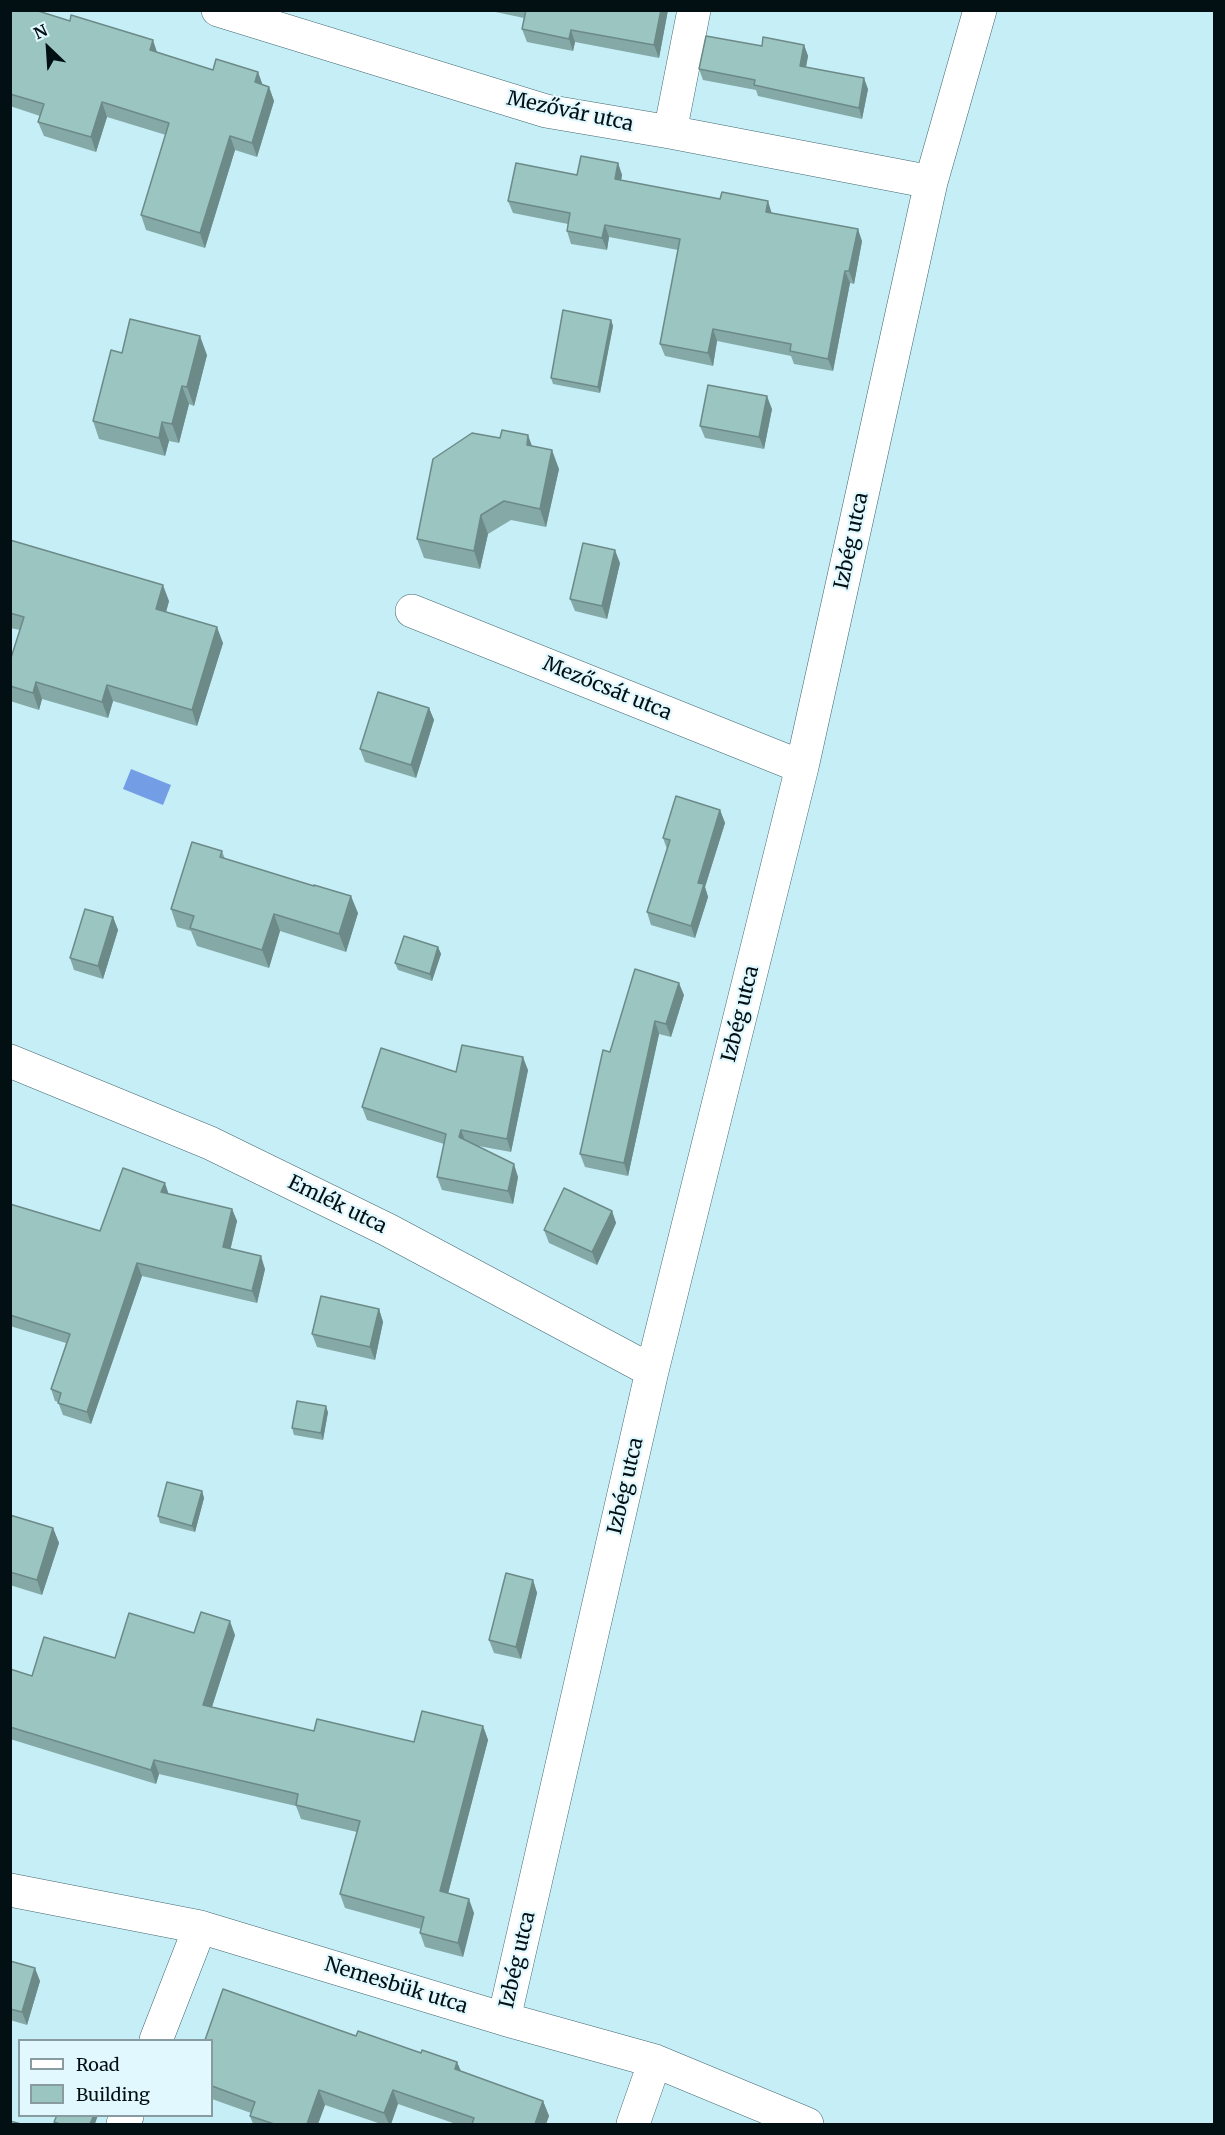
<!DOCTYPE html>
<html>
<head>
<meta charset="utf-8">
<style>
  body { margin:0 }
  #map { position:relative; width:1225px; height:2135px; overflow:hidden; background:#c5eef7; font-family:Merriweather,serif }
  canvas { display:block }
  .frame { position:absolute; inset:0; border:12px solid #031013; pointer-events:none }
  .legend { position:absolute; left:18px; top:2039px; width:195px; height:78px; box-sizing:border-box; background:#e0f8fe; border:2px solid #889ba0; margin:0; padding:8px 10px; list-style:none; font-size:18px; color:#031013 }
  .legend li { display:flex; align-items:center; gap:12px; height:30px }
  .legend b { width:30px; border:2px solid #889ba0 }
  .north { position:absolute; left:18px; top:18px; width:60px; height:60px; -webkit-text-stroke:4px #e0f8fe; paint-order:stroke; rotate:335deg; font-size:16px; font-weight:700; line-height:24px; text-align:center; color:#031013 }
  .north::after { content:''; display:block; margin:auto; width:21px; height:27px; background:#031013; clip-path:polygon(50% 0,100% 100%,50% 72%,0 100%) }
</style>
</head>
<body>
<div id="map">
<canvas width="1225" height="2135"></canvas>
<div class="frame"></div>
<ul class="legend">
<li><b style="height:8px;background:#fff"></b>Road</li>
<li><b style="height:16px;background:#9bc5c1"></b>Building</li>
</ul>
<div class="north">N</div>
</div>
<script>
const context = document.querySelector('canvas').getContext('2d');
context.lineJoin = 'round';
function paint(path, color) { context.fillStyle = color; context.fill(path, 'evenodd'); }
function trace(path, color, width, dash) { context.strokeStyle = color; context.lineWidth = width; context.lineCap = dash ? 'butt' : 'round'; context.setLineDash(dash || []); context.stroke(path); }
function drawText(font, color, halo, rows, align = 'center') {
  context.font = font + ' Merriweather,serif'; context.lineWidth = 4.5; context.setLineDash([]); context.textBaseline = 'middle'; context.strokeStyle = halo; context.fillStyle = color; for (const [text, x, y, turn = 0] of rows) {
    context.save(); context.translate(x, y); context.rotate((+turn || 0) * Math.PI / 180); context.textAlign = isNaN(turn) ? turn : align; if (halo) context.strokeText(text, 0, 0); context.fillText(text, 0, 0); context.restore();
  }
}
const water = new Path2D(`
  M131 769 171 785 163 805 123 789Z`);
const street = new Path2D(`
  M218 10 546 111 670 132 931 182
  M670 132 694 10
  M412 611 802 767
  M10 1061 210 1143 388 1230 652 1371
  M10 1890 200 1927 504 2019 655 2061 807 2124
  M504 2019 652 1371 802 767 931 182 980 10
  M156 2040 200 1927
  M123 2124 127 2116
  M633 2124 655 2061`);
const wall = new Path2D(`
  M10 10 157 52 213 70 258 72 262 84 269 87 274 101 257 157 235 150 205 248 146 230 141 215 166 135 107 117 96 152 44 136 38 122 40 116 10 106Z
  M486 10H668L659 58 575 42 573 51 527 42 522 29 524 18Z
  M804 45 808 56 806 67 868 89 862 119 758 96 756 90 703 80 699 69 762 46Z
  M618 163 622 175 621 180 772 213 862 241 854 284 850 283 833 371 794 364 791 356 717 341 713 366 665 356 660 344 678 250 609 237 607 250 571 244 567 231 568 224 513 213 508 201 577 175Z
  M611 320 613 326 600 393 553 384 551 378Z
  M122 353 207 355 194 406 189 404 179 443 169 441 165 456 99 439 93 421Z
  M772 409 764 449 705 438 700 426Z
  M532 446 559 469 546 527 511 520 488 534 480 569 424 558 417 539Z
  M10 540 169 601 166 612 223 643 197 726 113 701 108 718 42 699 39 710 10 701V661L20 630 10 628Z
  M620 563 607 619 575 611 570 599Z
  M429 708 434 720 416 778 365 762 360 749Z
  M720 810 725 823 705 887 708 897 695 938 651 925 647 912 667 849 663 838Z
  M222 851 225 859 358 913 346 952 280 931 269 968 197 946 191 931 177 927 171 909Z
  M113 917 118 930 103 979 74 970 70 958Z
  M438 947 441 954 432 981 398 970 395 963Z
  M684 995 671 1037 659 1034 628 1176 585 1167 580 1154 610 1052Z
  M528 1070 511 1152 473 1145 518 1177 513 1204 442 1190 437 1177 444 1144 367 1120 362 1107 456 1072Z
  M169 1194 232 1209 237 1221 230 1249 265 1269 257 1303 142 1276 91 1424 63 1415 58 1402 55 1401 51 1389 66 1343 10 1326V1204L100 1231Z
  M612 1211 616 1223 597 1265 549 1243 544 1230Z
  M379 1309 383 1322 375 1360 317 1347 312 1334Z
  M328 1412 323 1440 294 1435 292 1428Z
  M202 1491 204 1498 195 1532 160 1523 158 1516Z
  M10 1515 53 1528 59 1543 42 1595 10 1585Z
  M533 1580 537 1593 521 1659 494 1653 489 1640Z
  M194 1633 235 1635 212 1707 314 1731 414 1742 483 1726 488 1740 448 1894 474 1913 463 1957 425 1947 420 1933 421 1929 345 1908 340 1894 357 1832 301 1819 296 1806 159 1774 156 1784 10 1739V1669L32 1676 115 1658Z
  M10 1961 40 1981 27 2025 10 2020Z
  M356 2036 457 2062 461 2071 543 2101 549 2116 546 2124H456L398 2104 391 2124H381L325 2105 318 2124H253L250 2116 251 2113 212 2099V2040Z`);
const shadedWall = new Path2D(`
  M661 10H668L659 58 654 45Z
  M571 30 575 42 573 51 569 39Z
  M153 40 158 55 150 50Z
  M804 45 808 56 804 77 800 66Z
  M258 72 263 86 255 82Z
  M864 78 868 89 862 119 859 108Z
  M269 87 274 101 257 157 252 143Z
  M102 102 107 117 96 152 91 137Z
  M230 136 235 150 205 248 200 233Z
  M618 163 622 175 619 191 615 179Z
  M768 201 772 214 766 212Z
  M605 225 609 237 607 250 602 238Z
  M858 229 862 241 854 284 849 271Z
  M845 271 850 283 833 371 828 359Z
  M611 320 613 326 600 393 598 387Z
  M713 329 717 341 713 366 708 353Z
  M200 336 207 355 194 406 187 387Z
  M182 386 189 404 179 443 172 424Z
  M767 396 772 409 764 449 759 437Z
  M162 422 169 441 165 456 159 438Z
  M528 435 535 454 527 445Z
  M552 450 559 469 546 527 540 509Z
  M481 515 488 534 480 569 474 551Z
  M615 550 620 563 607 619 602 606Z
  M163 585 169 601 162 626 156 609Z
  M217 627 223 643 197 726 192 710Z
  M36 682 42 699 39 710 33 693Z
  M107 685 113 701 108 718 102 702Z
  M429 708 434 720 416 778 411 765Z
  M720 810 725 823 705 887 708 897 695 938 691 926 698 883Z
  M351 896 358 913 346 952 339 934Z
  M274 914 280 931 269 968 262 950Z
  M113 917 118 930 103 979 98 966Z
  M438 947 441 954 432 981 430 974Z
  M679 983 684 995 671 1037 666 1024Z
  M655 1021 659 1034 628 1176 624 1163Z
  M523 1057 528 1070 511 1152 507 1139Z
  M461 1130 466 1143 459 1137Z
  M514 1164 518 1177 513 1204 508 1191Z
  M165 1183 169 1195 161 1192Z
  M232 1209 237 1221 228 1260 223 1247Z
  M612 1211 616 1223 597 1265 592 1252Z
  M261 1256 265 1269 257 1303 252 1291Z
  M137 1263 142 1276 91 1424 87 1412Z
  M379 1309 383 1322 375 1360 370 1347Z
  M326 1406 328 1412 323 1440 321 1433Z
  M202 1491 204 1498 195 1532 192 1526Z
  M53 1528 59 1543 42 1595 37 1580Z
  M533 1580 537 1593 521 1659 516 1647Z
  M230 1621 235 1635 208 1719 203 1705Z
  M483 1726 488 1740 445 1905 440 1891Z
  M154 1760 159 1774 156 1784 151 1770Z
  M469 1899 474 1913 463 1957 458 1943Z
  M35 1968 40 1981 27 2025 22 2012Z
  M457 2062 463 2077 455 2069Z
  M319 2090 325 2105 318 2124H307Z
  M393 2090 398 2104 391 2124H389L384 2113Z
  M543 2101 549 2116 546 2124H535Z
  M94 2115H98L95 2124H90Z`);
const building = new Path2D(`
  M10 10H35L70 21 71 15 153 40 150 50 213 70 216 59 258 72 255 82 269 87 252 143 230 136 200 233 141 215 169 123 102 102 91 137 38 122 44 104 10 94Z
  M526 10H661L654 45 571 30 569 39 522 29Z
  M706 36 762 46 763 37 804 45 800 66 864 78 859 108 754 85 755 80 699 69Z
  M581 156 618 163 615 179 720 199 722 192 768 201 766 212 858 229 849 271H845L828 359 790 351 791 344 713 329 708 353 660 344 680 239 605 225 602 238 567 231 570 213 508 201 516 163 577 175Z
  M563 310 611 320 598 387 551 378Z
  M130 319 200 336 187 387 182 386 172 424 162 422 159 438 93 421 111 350 122 353Z
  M708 385 767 396 759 437 700 426Z
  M502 430 528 435 527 445 552 450 540 509 504 501 481 515 474 551 417 539 433 459 472 433 500 438Z
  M10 540 163 585 156 609 217 627 192 710 107 685 102 702 36 682 33 693 10 686V661L24 617 10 613Z
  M583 543 615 550 602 606 570 599Z
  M378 692 429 708 411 765 360 749Z
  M676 796 720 810 698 883 704 884 691 926 647 912 670 840 663 838Z
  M192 842 222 851 220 857 314 886V885L351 896 339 934 274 914 262 950 190 928 194 916 171 909Z
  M85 909 113 917 98 966 70 958Z
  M404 936 438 947 430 974 395 963Z
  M635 969 679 983 666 1024 655 1021 624 1163 580 1154 603 1050 610 1052Z
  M462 1045 523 1057 507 1139 461 1130 459 1137 514 1164 508 1191 437 1177 446 1134 362 1107 381 1048 456 1072Z
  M123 1168 165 1183 161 1192 232 1209 223 1247 261 1256 252 1291 137 1263 87 1412 58 1403 61 1393 51 1389 70 1334 10 1315V1204L100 1231Z
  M564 1188 612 1211 592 1252 544 1230Z
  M321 1296 379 1309 370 1347 312 1334Z
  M297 1401 326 1406 321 1433 292 1428Z
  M167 1482 202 1491 192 1526 158 1516Z
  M10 1515 53 1528 37 1580 10 1572Z
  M506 1573 533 1580 516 1647 489 1640Z
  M201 1612 230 1621 203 1705 314 1731 317 1719 414 1742 422 1711 483 1726 440 1891 469 1899 458 1943 420 1933 424 1917 340 1894 360 1821 296 1805 298 1794 154 1760 151 1770 10 1727V1669L32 1676 44 1637 115 1658 129 1613 194 1633Z
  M10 1961 35 1968 22 2012 10 2009Z
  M223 1989 356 2036 358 2031 421 2053 422 2050 457 2062 455 2069 543 2101 535 2124H472L474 2118 393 2090 384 2113 319 2090 307 2124H274L250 2116 255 2102 212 2086V2040H205Z
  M57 2115H94L90 2124H60L54 2122Z
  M10 2121 21 2124H10Z`);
const streetNames = [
  ["Mezővár utca",570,112,12],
  ["Izbég utca",852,541,-78],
  ["Mezőcsát utca",607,689,22],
  ["Izbég utca",741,1014,-76],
  ["Emlék utca",337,1205,26],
  ["Izbég utca",626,1486,-77],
  ["Izbég utca",518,1960,-77],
  ["Nemesbük utca",396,1986,17]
];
paint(water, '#739ee6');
trace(street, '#42676f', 34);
trace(street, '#fff', 33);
paint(wall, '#85a9a6');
paint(shadedWall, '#6c8a87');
paint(building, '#9bc5c1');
trace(building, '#6c8a87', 1.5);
drawText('20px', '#031013', '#e0f8fe', streetNames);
</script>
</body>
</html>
